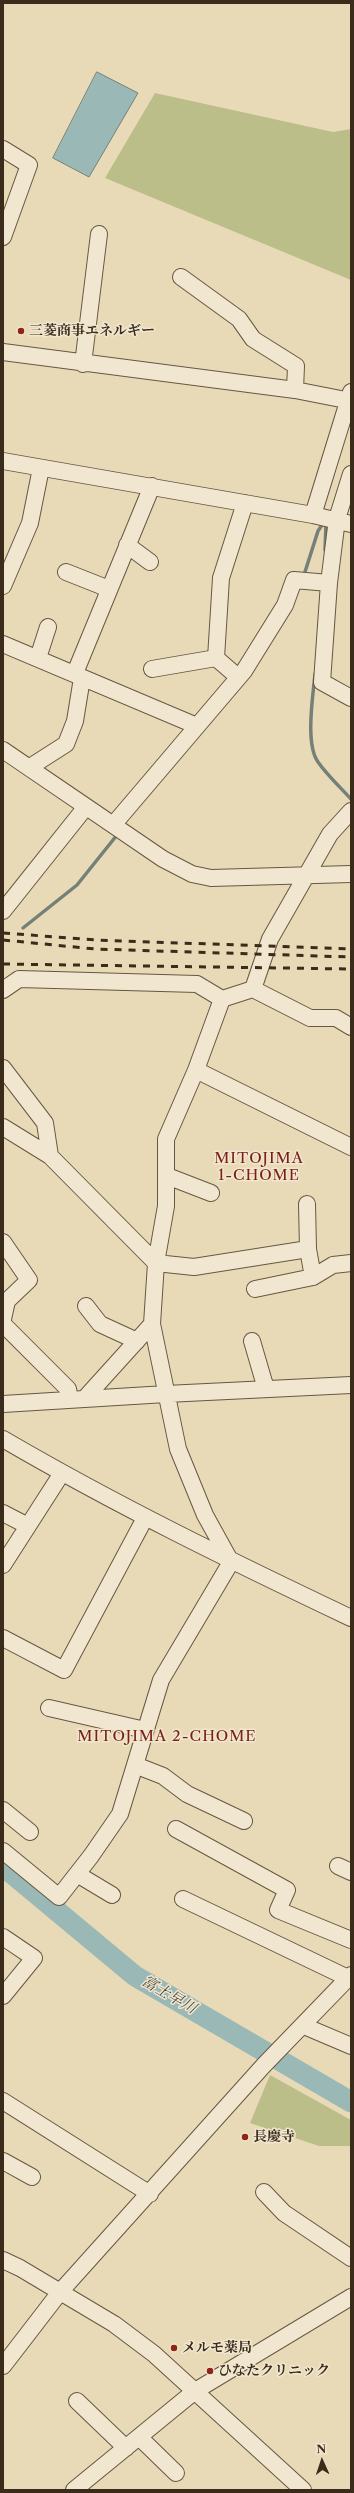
<!DOCTYPE html>
<html>
<head>
<meta charset="utf-8">
<style>
  body { margin:0 }
  #map { position:relative; width:354px; height:2493px; overflow:hidden; background:#e9dab7; font-family:"Libre Caslon Text",serif }
  canvas { display:block }
  .frame { position:absolute; inset:0; border:4px solid #3a2b1b; pointer-events:none }
  .north { position:absolute; left:302px; top:2441px; width:40px; height:40px; -webkit-text-stroke:3px #f1e7d0; paint-order:stroke; rotate:357deg; font-size:11px; font-weight:700; line-height:16px; text-align:center; color:#3a2b1b }
  .north::after { content:''; display:block; margin:auto; width:14px; height:18px; background:#3a2b1b; clip-path:polygon(50% 0,100% 100%,50% 72%,0 100%) }
</style>
</head>
<body>
<div id="map">
<canvas width="354" height="2493"></canvas>
<div class="frame"></div>
<div class="north">N</div>
</div>
<script>
const context = document.querySelector('canvas').getContext('2d');
context.lineJoin = 'round';
function paint(path, color) { context.fillStyle = color; context.fill(path, 'evenodd'); }
function trace(path, color, width, dash) { context.strokeStyle = color; context.lineWidth = width; context.lineCap = dash ? 'butt' : 'round'; context.setLineDash(dash || []); context.stroke(path); }
function drawText(font, color, halo, rows, align = 'center') {
  context.font = font + ' "Libre Caslon Text","Noto Serif JP",serif'; context.lineWidth = 3; context.setLineDash([]); context.textBaseline = 'middle'; context.strokeStyle = halo; context.fillStyle = color; for (const [text, x, y, turn = 0] of rows) {
    context.save(); context.translate(x, y); context.rotate((+turn || 0) * Math.PI / 180); context.textAlign = isNaN(turn) ? turn : align; if (halo) context.strokeText(text, 0, 0); context.fillText(text, 0, 0); context.restore();
  }
}
const green = new Path2D(`
  M155 93 333 132 351 129V280L105 178Z
  M270 2075 351 2120V2146H319L250 2123Z`);
const water = new Path2D(`
  M97 72 138 93 89 177 53 158Z`);
const stream = new Path2D(`
  M325 550 326 523
  M304 575 318 531 324 522
  M315 674C313 696 305 744 318 762 327 775 340 787 351 799
  M23 928 77 885 117 835`);
const river = new Path2D(`
  M3 1866 135 1976 351 2102`);
const minor = new Path2D(`
  M3 149 29 165 3 237
  M181 277 239 319 253 339 296 366 295 390
  M3 352 295 390 351 401
  M83 364 99 234
  M3 461 313 515 351 524
  M351 474 337 519 329 583 322 682 351 698
  M313 515 351 392
  M127 545 150 562
  M66 572 109 589
  M3 586 30 523 41 468
  M3 644 197 726
  M38 658 48 627
  M152 669 216 658
  M75 673 152 486
  M238 677 216 658 221 578 245 503
  M3 750 163 859 192 874 211 878 351 874
  M30 767 66 744 75 721 82 678
  M113 825 244 671 285 605 294 580 329 583
  M3 911 85 808
  M253 989 310 1018H336L351 1027
  M3 990 19 979 197 984 222 999
  M3 1068 45 1123 50 1156
  M196 1070 351 1147
  M3 1127 50 1156 156 1263 194 1267 308 1249 313 1277
  M167 1176 211 1193
  M307 1204 308 1249
  M3 1242 29 1280 7 1301 3 1319
  M255 1289 313 1277 333 1265 351 1263
  M86 1306 100 1324 137 1341
  M3 1324 68 1389 70 1399
  M252 1341 266 1389
  M85 1398 152 1324
  M3 1404 166 1394 351 1385
  M3 1439C116 1505 233 1562 351 1618
  M3 1513 28 1526
  M231 1562 205 1515 178 1449 152 1324 156 1263 166 1206V1139L196 1070 222 999 253 989 270 939 330 834 351 811
  M3 1565 62 1473
  M3 1638 64 1670 145 1518
  M49 1708 145 1730
  M135 1765 163 1776 187 1794 244 1821
  M3 1810 30 1832
  M176 1829 287 1890 278 1910 351 1940
  M3 1851 59 1897 91 1856 120 1814 161 1680 231 1562
  M338 1866 351 1872
  M77 1874 112 1895
  M183 1899 348 1978
  M3 1937 34 1958 3 1996
  M304 2026 351 2046
  M3 2101 150 2194
  M3 2161 32 2177
  M264 2192 284 2213 351 2258
  M3 2260 20 2268 114 2324 154 2354 303 2490
  M3 2366 60 2292 264 2065 351 1975
  M77 2401 126 2448
  M139 2437 176 2473
  M74 2490 195 2391 351 2297`);
const rail = new Path2D(`
  M3 933 96 940 351 949
  M3 940 95 949 351 957
  M3 964 351 969`);
const markers = [
  [21,331,4,"#8f2418"],
  [245,2137,4,"#8f2418"],
  [174,2348,4,"#8f2418"],
  [210,2371,4,"#8f2418"]
];
const poiNames = [
  ["三菱商事エネルギー",29,331],
  ["長慶寺",253,2137],
  ["メルモ薬局",182,2348],
  ["ひなたクリニック",218,2371]
];
const neighbourhoodNames = [
  ["MITOJIMA",259,1159],
  ["1-CHOME",259,1176],
  ["MITOJIMA 2-CHOME",167,1737]
];
const waterNames = [
  ["富士早川",169,1995,30]
];
paint(green, '#bcbe8a');
paint(water, '#9ab9b6');
trace(water, '#748078', 1);
trace(stream, '#748078', 3.5);
trace(river, '#9ab9b6', 21);
trace(minor, '#665742', 18);
trace(minor, '#f1e7d0', 16);
trace(rail, '#3a2b1b', 3, [7, 7]);
for (const [x, y, r, color] of markers) { const dot = new Path2D(); dot.arc(x, y, r, 0, 2 * Math.PI); context.fillStyle = color; context.fill(dot); trace(dot, '#f1e7d0', 1.5); }
drawText('bold 14px', '#3a2b1b', '#f1e7d0', poiNames, 'left');
context.letterSpacing = '1px';
drawText('15px', '#7a1f14', '#f1e7d0', neighbourhoodNames);
context.letterSpacing = '0px';
drawText('italic 15px', '#524e42', '#f1e7d0', waterNames);
</script>
</body>
</html>
